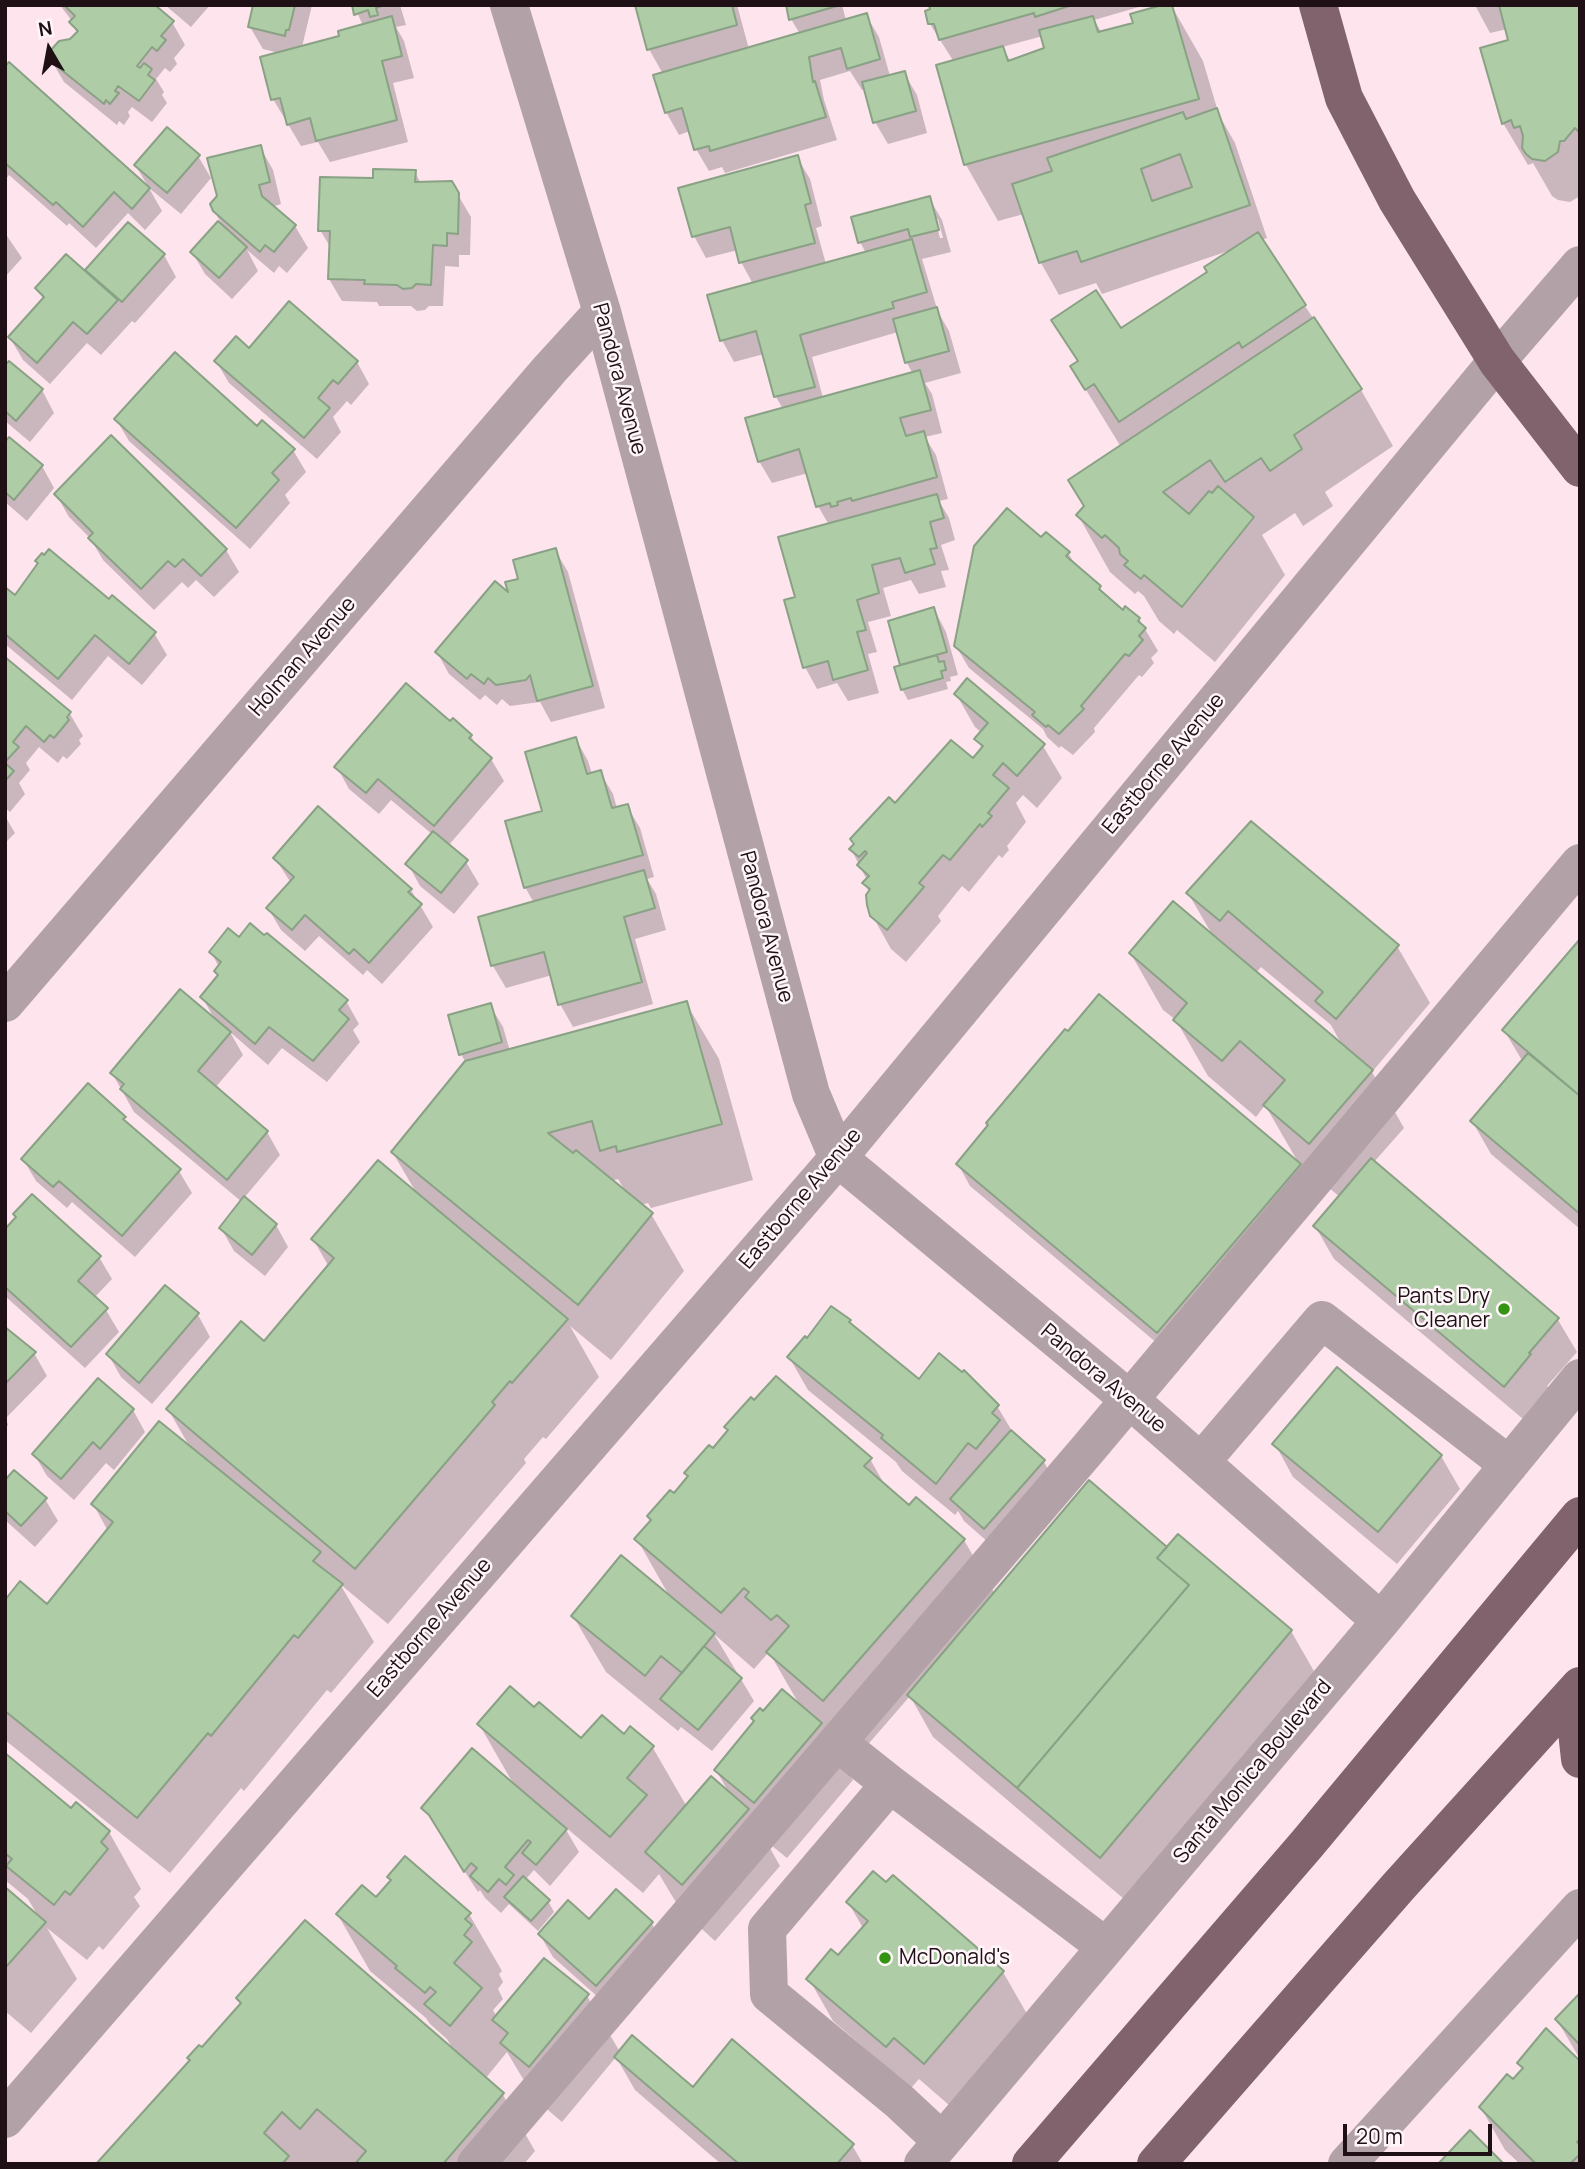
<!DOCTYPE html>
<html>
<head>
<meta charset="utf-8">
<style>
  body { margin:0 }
  #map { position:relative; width:1585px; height:2169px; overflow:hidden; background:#fde4ed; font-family:Manrope,sans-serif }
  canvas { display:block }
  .frame { position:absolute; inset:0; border:7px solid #1e1015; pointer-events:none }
  .north { position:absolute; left:14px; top:14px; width:70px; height:70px; -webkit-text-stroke:5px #fff6f9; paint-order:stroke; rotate:350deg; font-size:19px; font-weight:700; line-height:28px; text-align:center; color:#1e1015 }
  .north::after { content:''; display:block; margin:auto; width:24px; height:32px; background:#1e1015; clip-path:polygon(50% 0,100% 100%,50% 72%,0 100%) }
  .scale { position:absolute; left:1343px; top:2124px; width:149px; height:32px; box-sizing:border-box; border:4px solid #1e1015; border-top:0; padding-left:9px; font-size:21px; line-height:24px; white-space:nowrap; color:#1e1015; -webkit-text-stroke:5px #fff6f9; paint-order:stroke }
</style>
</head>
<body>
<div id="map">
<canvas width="1585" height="2169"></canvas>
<div class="frame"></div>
<div class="north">N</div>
<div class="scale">20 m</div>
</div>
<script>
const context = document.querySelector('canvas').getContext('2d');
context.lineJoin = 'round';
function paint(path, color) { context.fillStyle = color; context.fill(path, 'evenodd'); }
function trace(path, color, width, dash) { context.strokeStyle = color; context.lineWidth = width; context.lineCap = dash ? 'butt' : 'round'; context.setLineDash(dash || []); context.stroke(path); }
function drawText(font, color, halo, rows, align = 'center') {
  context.font = font + ' Manrope,sans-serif'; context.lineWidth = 5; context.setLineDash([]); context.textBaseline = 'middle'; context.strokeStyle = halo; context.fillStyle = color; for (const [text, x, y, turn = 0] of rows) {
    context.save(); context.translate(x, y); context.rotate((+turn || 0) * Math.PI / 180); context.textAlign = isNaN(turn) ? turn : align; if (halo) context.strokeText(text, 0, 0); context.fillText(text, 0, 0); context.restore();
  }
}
const shadow = new Path2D(`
  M60 5H152L172 22 185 45 174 58 177 64 170 72 165 68 156 79 164 92 162 95 167 103 152 122 132 107 128 112 130 116 124 125 119 121 117 125 64 82 51 60 77 34 72 21Z
  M165 5H210L191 27Z
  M255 5H312L302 47 341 37 363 26 354 5H400L406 25 396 27 404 41 414 78 393 83 408 142 330 162 318 142 301 146 273 99 279 53 263 49 250 27Z
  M637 5H737L749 49 800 34 791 19 787 5H842L846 20 866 15 879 37 890 76 904 73 917 95 927 133 888 144 875 122 866 89 862 90 850 71 820 80 824 100 837 140 725 173 722 167 709 171 696 149 690 131 679 135 666 112 663 74 649 49Z
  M929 5H1146L1094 20 1102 33 1135 24 1171 5 1203 61 1219 115 1235 143 1267 238 1261 240 1361 390 1393 446 1325 492 1333 506 1303 526 1295 513 1262 535 1285 575 1215 662 1177 630 1174 634 1159 621 1144 596 1138 591 1135 594 1110 572 1078 515 1086 507 1121 447 1072 367 1078 363 1054 321 1121 330 1209 272 1231 250 1102 294 1096 283 1059 295 1041 263 1024 214 998 221 966 165 938 66 954 62 930 24 932 10ZM1043 36 1047 49 1011 62 1002 47Z
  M1475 5H1580V196L1570 202 1558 200 1552 196 1533 163 1528 165 1503 123 1510 41 1507 29 1490 33Z
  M5 69 149 188 136 166 198 156 211 178 181 214 149 188 162 211 145 230 128 213 96 248 69 223 67 226 9 175 5 180Z
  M260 147 273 170 281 204 272 207 295 226 308 248 287 273 279 266 274 273 247 250 258 271 232 299 205 274 192 252 225 229 214 211Z
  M797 157 810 179 822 226 816 228 826 264 866 253 860 242 929 198 942 220 951 252 922 259 938 312 949 331 961 373 925 383 932 394 942 433 925 437 936 455 948 499 939 501 949 518 955 540 941 545 949 570 941 571 946 587 919 594 911 580 883 588 891 616 868 622 877 652 868 654 879 693 848 701 837 683 817 689 805 667 797 598 829 525 818 506 808 473 772 483 759 461 783 409 776 397 764 354 734 362 722 340 753 284 741 262 738 250 706 258 694 236ZM935 219H938L943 238H940ZM898 332 907 363 913 374 823 398 812 357Z
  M415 172 421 184 451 183 471 217 470 255H459V267L445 266 443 306H429L425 310 417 311 411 306H379L377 302 342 301 329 279 331 248 320 230 374 180Z
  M129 224 164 255 176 277 135 323 132 321 101 355 87 343 50 384 23 360 10 338 44 300 37 288 85 273Z
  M5 233 22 258 5 277Z
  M249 350 357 362 369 384 351 405 347 401 333 417 341 432 317 459 229 383 216 361Z
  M5 368 42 390 54 413 30 442 5 421Z
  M116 419 257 428 293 450 306 472 285 495 290 503 250 549 129 441Z
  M5 445 42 466 54 488 27 521 5 502Z
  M56 494 226 550 239 572 214 597 196 580 188 588 182 582 154 610 103 560 90 538 69 517Z
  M1041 540 1068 553 1078 569 1100 588 1105 597 1123 612 1139 619 1158 651 1151 658 1154 663 1142 677 1139 675 1094 728 1095 732 1073 755 1061 746 1059 748 1047 737 1043 729 969 668 956 646Z
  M555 550 568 572 605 708 551 722 540 702 510 706 502 699 497 705 485 695 480 700 449 674 437 652 512 598 521 580Z
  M5 590 15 598 109 601 154 633 167 655 142 685 108 656 72 700 5 644Z
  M934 609 946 632 958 675 950 677 951 681 946 682 948 689 908 700 902 689V664Z
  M5 659 70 714 83 736 79 740 81 744 67 759 63 756 58 763 39 747 26 763 30 770 19 783 25 794 10 812 5 808Z
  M956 694 1043 746 1062 778 1037 808 1023 795 1016 803 1026 822 1007 846 1009 850 1002 858 999 855 969 892 962 886 938 916 941 921 906 962 891 949 872 915 870 893 864 884 867 880 851 849 895 805 973 760 982 749 977 739 982 733 975 727Z
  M453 721 471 736 477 747 491 759 504 781 448 846 466 862 479 884 454 914 420 886 408 864 432 834 391 800 379 814 349 789 337 767 451 724Z
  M576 739 588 761 592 774 600 772 613 794 617 808 627 806 640 828 654 877 647 879 656 894 666 930 635 939 653 1004 573 1027 560 1004 552 975 506 988 493 966 480 918 534 903 525 887 544 812Z
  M5 816 15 833 5 843Z
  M275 858 411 890 433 927 382 984 367 970 363 975 319 936 305 951 281 930 268 908 291 883Z
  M1188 893 1397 946 1430 1003 1372 1072 1404 1128 1374 1162 1558 1320 1577 1352 1547 1386 1549 1388 1523 1419 1334 1259 1315 1226 1340 1197 1298 1162 1265 1105 1256 1117 1208 1076 1176 1020 1163 1010 1131 954 1213 936ZM1261 967 1331 1025 1343 1047 1256 973Z
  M239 939 346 1001 359 1024 353 1030 360 1042 327 1082 282 1048 268 1065 230 1032 243 1055 215 1088 267 1132 280 1155 244 1198 276 1225 288 1247 265 1276 234 1251 221 1228 242 1202 134 1112 112 1073 215 1020 202 997 219 977 216 971 219 967 211 952Z
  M1580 941V1229L1491 1154 1472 1121 1523 1062 1504 1030Z
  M686 1003 719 1059 753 1180 651 1208 648 1203 640 1205 651 1214 684 1271 611 1360 570 1326 599 1377 546 1439 543 1437 524 1459 526 1463 388 1624 340 1584 374 1642 331 1693 327 1690 244 1791 241 1788 170 1873 5 1740V1602L47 1606 108 1531 93 1504 191 1449 168 1409 264 1343 329 1267 313 1239 417 1194 393 1153 466 1063 461 1054 490 1005 503 1027 510 1051ZM618 1179 627 1194 611 1181Z
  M124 1118 129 1127 179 1171 192 1193 135 1257 72 1202 67 1208 36 1181 23 1159Z
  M958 1164H1299L1312 1187 1170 1354 970 1186Z
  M5 1231 99 1257 112 1279 94 1298 106 1310 119 1332 85 1368 5 1296Z
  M831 1308 850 1322 855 1329 919 1382 997 1406 1015 1436 1044 1462 1056 1484 997 1550 964 1521 958 1511 955 1515 902 1471 896 1462 808 1390 789 1357 807 1341Z
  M198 1315 210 1337 152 1404 121 1377 108 1354Z
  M5 1329 34 1353 47 1376 6 1418 8 1425 5 1430Z
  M1337 1369 1441 1456 1460 1489 1397 1564 1293 1477 1275 1444Z
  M133 1410 145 1432 114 1470 106 1463 74 1500 47 1476 34 1454Z
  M726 1427 870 1459 887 1489 909 1508 964 1540 995 1594 1168 1549 1291 1631 1315 1673 1124 1899 933 1737 910 1696 857 1757 824 1729 853 1780 787 1858 766 1841 780 1866 715 1941 680 1909 659 1874 643 1893 563 1825 579 1852 550 1886 534 1870 525 1880 548 1901 554 1912 538 1931 509 1904 501 1913 485 1898 480 1890 478 1892 424 1809 514 1785 479 1724 534 1709 581 1741 624 1737 631 1729 653 1748 687 1807 729 1793 716 1770 763 1714 799 1704 769 1652 754 1669 714 1634 754 1701 712 1751 681 1727 678 1731 606 1672 573 1616 671 1599 637 1539 729 1432Z
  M5 1483 45 1499 58 1521 35 1547 5 1520Z
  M5 1755 71 1810 76 1805 109 1832 141 1889 134 1897 140 1906 103 1950 99 1946 87 1960 47 1928 77 1979 31 2033 5 2011V1889L38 1916 28 1899 5 1880Z
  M389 1877 469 1914 502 1971 499 1974 503 1982 498 1989 503 1999 493 2010 497 2017 587 1996 620 2052 693 2090 852 2145 863 2164H721L635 2090 616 2057 562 2122 535 2099 507 2052 485 2079 503 2095 535 2151 524 2164H98L454 2051 447 2039 430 2024 426 2018 370 1971 338 1915 376 1900 392 1882Z
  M616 1892 652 1924 664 1946 609 2007 553 1957 540 1935 589 1921Z
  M848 1902 1003 1972 1027 2014 949 2105 919 2079 911 2088 833 2021 809 1979 838 1957 863 1928Z
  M1580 1996V2059L1557 2020Z
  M1520 2063 1580 2064V2164H1520L1505 2150 1481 2108 1523 2070Z`);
const building = new Path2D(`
  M64 5H155L174 21 161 36 166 40 157 51 152 47 137 66 140 68 144 63 152 69 148 75 155 80 139 101 118 86 115 91 119 93 110 104 106 100 104 104 49 60 50 51 59 41 70 39 78 31 69 22 75 16Z
  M253 5H295L289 30H286L285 36 248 27Z
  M352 5H384L376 8 378 15 370 17 368 10 354 15Z
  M635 5H732L737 25 647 50Z
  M786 5H837V6L789 20Z
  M929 5H1069V6L1035 17 1034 13 939 40 934 24H928L925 11 930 9Z
  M1162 5H1172L1199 99 964 165 936 65 1003 46 1008 61 1044 48 1039 30 1093 16 1098 32 1133 23 1130 14Z
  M1499 5H1580V133L1575 128 1564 141H1560L1558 152 1545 161 1532 159 1526 154 1522 148 1523 136 1520 126 1514 128 1511 120 1502 124 1480 48 1508 40Z
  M867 13 880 59 847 69 841 48 809 57 813 82 815 81 826 117 710 151 709 146 694 150 682 108 665 113 653 75Z
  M392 16 402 56 382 61 397 120 316 141 310 118 287 125 280 98 271 100 260 57 339 36 338 31Z
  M9 62 150 188 132 209 114 192 83 227 56 202 53 205 5 163V66Z
  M905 71 916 111 873 123 862 82Z
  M1217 108 1250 205 1081 262 1077 251 1039 263 1012 184 1052 171 1047 158 1183 112 1186 119ZM1180 154 1192 187 1152 201 1141 169Z
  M167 127 200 155 167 193 134 165Z
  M261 145 270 182 259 185 262 196 296 225 274 252 265 245 260 252 213 211 210 204 217 196 207 158Z
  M798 155 811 203 805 205 815 243 739 263 730 227 692 237 678 188Z
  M373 169 416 170 415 182 452 181 459 193 458 234 447 233V246L433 245 431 285 416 284 412 288 403 289 397 285 364 284 365 280 328 279 330 231H318L320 177 373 178Z
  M930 196 939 230 910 237 908 229 858 243 851 217Z
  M218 221 247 247 219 278 190 252Z
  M128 222 165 254 122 302 85 270Z
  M1258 232 1306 305 1242 348 1239 342 1119 422 1094 384 1085 390 1070 366 1078 361 1051 320 1096 290 1121 328 1207 272 1204 267Z
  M912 239 927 292 892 302 894 308 800 335 815 387 774 397 756 331 720 341 707 295Z
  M66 254 118 300 87 334 73 322 37 363 8 337 44 297 35 288Z
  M289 301 358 361 338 384 333 380 318 398 330 408 304 438 214 361 236 336 249 348Z
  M937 307 949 351 905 363 893 319Z
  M1314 317 1362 389 1294 435 1302 449 1270 471 1261 458 1225 482 1210 460 1163 492 1189 514 1209 491 1212 493 1218 486 1254 517 1182 607 1144 575 1141 579 1124 565 1128 561 1120 554 1119 548 1105 535 1102 538 1076 515 1084 506 1068 480Z
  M175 352 257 426 262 420 295 449 272 473 279 480 236 528 114 419Z
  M9 361 43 389 16 421 5 411V365Z
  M920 370 931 410 900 418 906 436 924 431 937 477 852 501 851 498 837 502 838 505 831 507 830 503 816 507 799 449 758 462 745 418Z
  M111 435 227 549 201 576 183 559 175 567 168 561 141 589 88 538 93 533 54 494Z
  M9 437 43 465 14 500 5 492V442Z
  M937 494 944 518 930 522 937 548 930 549 935 564 905 573 900 558 872 565 879 593 857 600 866 630 857 632 868 670 833 680 828 661 803 668 784 600 795 597 778 537Z
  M1007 508 1041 537 1046 532 1070 552 1066 556 1101 586 1099 589 1123 610 1125 606 1140 618 1138 621 1146 628 1139 636 1143 640 1129 656 1125 654 1081 706 1084 709 1059 734 1048 725 1046 727 1032 715 1035 712 954 646 974 546Z
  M556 548 593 686 537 701 530 675 526 680 496 685 488 678 484 684 471 674 467 679 435 652 495 581 508 592 505 582 518 579 513 560Z
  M49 549 109 599 112 595 156 632 129 664 95 635 58 679 5 634V587L15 595 38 563 35 561 42 553 44 555Z
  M934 607 947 652 900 665 888 621Z
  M937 655 939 662 944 661 946 670 941 671 943 678 901 690 894 667Z
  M5 657 71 712 67 717 69 720 54 738 50 735 44 742 26 726 13 742 19 747 5 762Z
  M967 678 1045 744 1017 776 1003 763 993 775 1009 788 988 813 992 816 982 827 980 824 950 860 943 855 919 883 924 887 887 930 870 916 867 905 866 895 870 889 862 883 869 876 857 865 867 853 865 851 859 857 849 849 854 844 850 839 889 797 895 803 951 740 973 758 983 746 974 739 988 723 954 694Z
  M406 683 450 721 453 718 472 735 469 738 492 758 434 826 378 779 366 793 334 767Z
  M576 737 587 774 601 770 612 808 628 804 643 855 524 888 505 821 542 811 525 752Z
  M5 763 14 771 5 781Z
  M318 806 412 889 408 892 422 904 369 963 354 949 349 954 305 915 292 930 266 908 294 877 273 858Z
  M1251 821 1399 945 1336 1019 1315 1001 1323 992 1228 911 1220 921 1186 893Z
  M433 831 468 860 441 893 405 864Z
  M644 870 655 908 624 917 642 982 558 1005 544 952 491 966 478 917Z
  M1173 901 1373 1070 1309 1144 1263 1105 1285 1080 1240 1041 1222 1061 1173 1020 1187 1003 1129 953Z
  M250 923 264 935 267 933 348 1000 339 1010 349 1019 313 1061 269 1027 255 1044 200 997 218 975 214 971 221 962 209 952 228 928 239 937Z
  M1580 939V1096L1502 1030Z
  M180 989 231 1032 198 1071 268 1131 227 1180 120 1089 124 1084 110 1073Z
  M1099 994 1301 1164 1157 1333 956 1164 988 1125 986 1123 1065 1029 1068 1031Z
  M687 1001 722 1124 617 1152 616 1146 600 1151 592 1121 548 1133 573 1153 576 1150 653 1213 578 1305 391 1152 465 1061Z
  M491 1003 502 1042 459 1055 448 1015Z
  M1528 1053 1580 1096V1214L1470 1121Z
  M88 1083 126 1117 123 1119 181 1169 122 1236 59 1181 53 1187 21 1159Z
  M1371 1158 1559 1318 1529 1353 1531 1354 1504 1387 1313 1226Z
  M378 1160 568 1319 512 1383 510 1381 492 1402 495 1405 355 1569 166 1409 241 1321 264 1341 334 1258 311 1239Z
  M32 1194 101 1256 78 1281 108 1308 71 1347 5 1287V1229L16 1217 13 1214Z
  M244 1196 277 1224 252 1255 219 1228Z
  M165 1285 199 1313 139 1383 106 1354Z
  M831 1306 851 1320 849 1322 919 1379 939 1353 962 1372 964 1370 999 1405 992 1413 1000 1420 976 1449 968 1443 936 1484 881 1438 883 1435 787 1357 805 1336 807 1338Z
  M5 1327 36 1352 5 1384Z
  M1337 1367 1442 1455 1378 1532 1272 1444Z
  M776 1376 872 1458 864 1466 909 1505 916 1497 965 1539 823 1701 766 1652 789 1626 777 1615 771 1620 745 1597 749 1592 744 1588 721 1613 634 1539 651 1520 647 1516 670 1490 674 1493 688 1476 684 1473 709 1445 713 1448 728 1430 724 1427 751 1397 754 1400Z
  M98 1378 134 1409 100 1449 93 1442 61 1479 32 1454Z
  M159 1421 321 1552 313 1561 343 1584 298 1638 294 1635 211 1736 208 1733 137 1818 5 1711V1600L20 1581 47 1604 113 1522 91 1504Z
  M1011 1430 1045 1460 984 1529 950 1499Z
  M14 1470 47 1498 21 1526 5 1511V1480Z
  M1089 1480 1167 1547 1157 1558 1189 1585 1017 1788 907 1695Z
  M1178 1534 1292 1630 1100 1858 1017 1788 1189 1585 1157 1558Z
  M621 1555 715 1633 682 1673 661 1656 645 1676 571 1616Z
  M704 1646 742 1678 698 1730 660 1699Z
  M510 1686 534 1707 539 1702 581 1738 602 1715 624 1734 630 1726 654 1746 627 1778 647 1795 610 1837 477 1724Z
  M782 1689 822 1723 754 1803 714 1770 754 1721 751 1718 760 1708 763 1711Z
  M472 1748 567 1829 536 1865 522 1853 531 1842 528 1840 505 1867 514 1875 506 1885 499 1879 488 1892 470 1876 477 1868 471 1863 464 1872 429 1815 421 1808Z
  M5 1753 71 1808 76 1802 110 1831 101 1842 108 1849 70 1895 65 1891 54 1905 6 1866 12 1859 5 1853Z
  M711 1776 749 1809 682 1885 645 1852Z
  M405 1856 471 1913 465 1919 472 1925 464 1935 472 1942 454 1963 482 1988 450 2026 424 2004 436 1992 430 1987 425 1993 395 1968 397 1966 336 1914 362 1885 376 1897 391 1880 387 1877Z
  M873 1871 886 1882 893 1875 1004 1971 924 2064 894 2038 886 2047 806 1979 831 1949 838 1955 868 1921 846 1902Z
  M523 1876 550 1900 531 1921 504 1897Z
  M5 1887 46 1922 5 1968Z
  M616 1889 653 1922 596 1986 538 1934 568 1900 589 1919Z
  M305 1920 504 2093 443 2164H355L366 2151 317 2109 300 2129 282 2112 264 2133 289 2156 282 2164H96L190 2060 187 2058 199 2045 202 2047 241 2003 236 1998Z
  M544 1958 589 1994 529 2067 500 2043 508 2033 492 2020Z
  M1580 1993V2045L1555 2019Z
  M1546 2028 1580 2061V2139L1577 2142 1580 2145V2154L1570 2164H1536L1479 2107 1507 2074 1513 2079 1523 2068 1517 2063Z
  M632 2035 693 2087 732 2039 854 2144 837 2164H739L614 2057Z
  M1470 2130 1504 2164H1438Z`);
const minor = new Path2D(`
  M509 5 602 312 811 1094 838 1158 1129 1399 1381 1621
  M5 1003 550 369 602 312
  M1201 1462 1322 1320 1509 1465
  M837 1742 890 1784
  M5 2119 838 1158 1497 361 1580 265
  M942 2141 899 2101 769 1994 767 1929 890 1784 1106 1947
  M476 2164 1088 1449 1580 863
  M923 2164 1381 1621 1580 1378
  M1347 2164 1580 1908`);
const major = new Path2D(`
  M1318 5 1344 98 1397 200 1497 361 1580 468
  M1573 1694 1580 1759
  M1031 2164 1307 1844 1580 1516
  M1156 2164 1398 1887 1580 1686`);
const markers = [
  [1504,1309,7,"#349310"],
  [885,1958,7,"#349310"]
];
const streetNames = [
  ["Pandora Avenue",619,379,75],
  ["Holman Avenue",303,657,-49],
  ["Eastborne Avenue",1164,764,-50],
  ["Pandora Avenue",766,927,75],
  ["Eastborne Avenue",801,1199,-50],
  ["Pandora Avenue",1103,1379,40],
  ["Eastborne Avenue",430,1628,-49],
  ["Santa Monica Boulevard",1253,1772,-50]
];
const poiNames = [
  ["Pants Dry",1490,1297],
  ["Cleaner",1490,1321],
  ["McDonald's",899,1958,"left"]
];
paint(shadow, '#0003');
paint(building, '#aecca6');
trace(building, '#89a184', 2);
trace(minor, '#b2a1a7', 38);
trace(major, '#81636e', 38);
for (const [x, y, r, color] of markers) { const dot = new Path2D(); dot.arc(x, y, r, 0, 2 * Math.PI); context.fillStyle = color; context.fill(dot); trace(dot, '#fff6f9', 2.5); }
drawText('21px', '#1e1015', '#fff6f9', streetNames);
drawText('21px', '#1e1015', '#fff6f9', poiNames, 'right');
</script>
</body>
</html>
